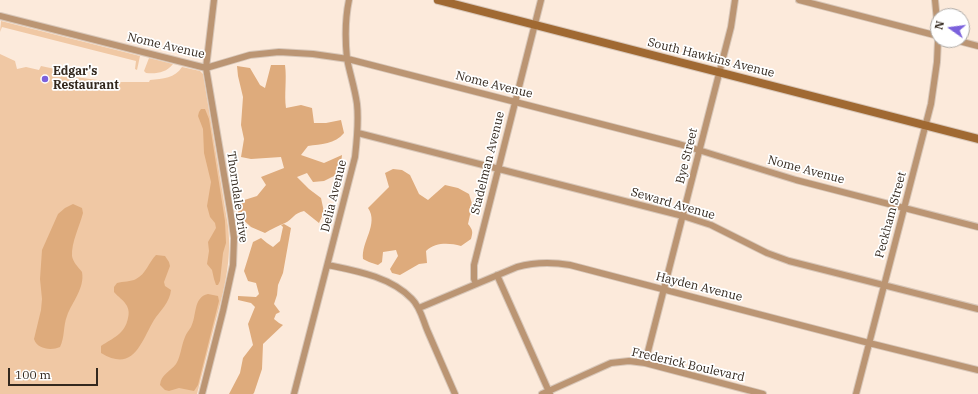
<!DOCTYPE html>
<html>
<head>
<meta charset="utf-8">
<style>
  body { margin:0 }
  #map { position:relative; width:978px; height:394px; overflow:hidden; background:#fceadb; font-family:"IBM Plex Serif",serif }
  canvas { display:block }
  .north { position:absolute; left:930px; top:8px; width:40px; height:40px; box-sizing:border-box; background:#fff; border:1px solid #ada9a5; border-radius:50%; rotate:284deg; font-size:11px; font-weight:700; line-height:16px; text-align:center; color:#33281e }
  .north::after { content:''; display:block; margin:auto; width:14px; height:18px; background:#7b61dc; clip-path:polygon(50% 0,100% 100%,50% 72%,0 100%) }
  .scale { position:absolute; left:8px; top:368px; width:90px; height:18px; box-sizing:border-box; border:2px solid #33281e; border-top:0; padding-left:5px; font-size:12px; line-height:14px; white-space:nowrap; color:#33281e; -webkit-text-stroke:3px #fff; paint-order:stroke }
</style>
</head>
<body>
<div id="map">
<canvas width="978" height="394"></canvas>
<div class="north">N</div>
<div class="scale">100 m</div>
</div>
<script>
const context = document.querySelector('canvas').getContext('2d');
context.lineJoin = 'round';
function paint(path, color) { context.fillStyle = color; context.fill(path, 'evenodd'); }
function trace(path, color, width, dash) { context.strokeStyle = color; context.lineWidth = width; context.lineCap = dash ? 'butt' : 'round'; context.setLineDash(dash || []); context.stroke(path); }
function drawText(font, color, halo, rows, align = 'center') {
  context.font = font + ' "IBM Plex Serif",serif'; context.lineWidth = 3.5; context.setLineDash([]); context.textBaseline = 'middle'; context.strokeStyle = halo; context.fillStyle = color; for (const [text, x, y, turn = 0] of rows) {
    context.save(); context.translate(x, y); context.rotate((+turn || 0) * Math.PI / 180); context.textAlign = isNaN(turn) ? turn : align; if (halo) context.strokeText(text, 0, 0); context.fillText(text, 0, 0); context.restore();
  }
}
const green = new Path2D(`
  M1 21 140 56 137 70 135 69 136 61 2 27 0 32Z
  M0 54 15 61 17 69 26 67 39 70 41 66 74 73 75 77 113 82H149L150 80C163 79 175 78 182 67L200 71 203 74 228 226C232 260 224 291 215 323 209 346 203 370 197 394H0Z
  M149 58 173 64C166 73 156 74 146 73L144 71Z`);
const forest = new Path2D(`
  M271 65H285C287 80 284 94 286 108L301 105 312 108 314 123H326L341 120 344 133C335 144 321 144 308 146L301 155 324 163 342 155 340 173 324 181 313 182 307 173 297 177 309 189 321 198 324 212 319 223 304 211C294 213 293 219 285 223 278 226 271 229 265 233L251 227 238 215V202L257 196 266 185 261 177 284 168 281 157 251 159 241 157 244 139 241 125 243 97 238 76 237 66 250 68 260 85 265 88Z
  M201 109H205L209 119 225 221 226 243 223 253 220 281 218 285H216L214 279 212 270 207 264 209 251 208 242 216 228 215 223 210 217 207 206 211 182 204 153 203 129 198 116 199 112Z
  M393 169 402 170 410 175 419 194 428 200 445 185 458 188 469 194 474 210 470 215 468 224C473 230 473 232 471 239L461 246C449 243 436 242 426 251L427 263 419 264 400 275 392 273 390 269 398 256 396 250 383 252 382 262 378 265 369 262 363 259C361 242 379 224 368 208L389 187 385 173Z
  M73 204 82 208 83 213C80 225 71 243 72 256 73 262 78 267 82 272 85 288 72 302 67 316 63 326 65 337 60 347 51 351 37 349 34 339L41 310 42 299 40 279 42 250 58 214 65 208Z
  M284 224 291 228 283 273 278 285 277 295 274 304 280 312 276 314 274 319 279 323 283 325 263 344 262 369 254 393 253 394H229L240 373 243 358 253 345 248 324 255 307 251 303 238 300V296L256 297 259 294 256 283 248 281 244 271 253 242 261 238 267 243 273 247 280 241 283 227 281 225Z
  M156 255 165 256 169 262 170 266 164 282 165 286 171 290C170 302 160 311 154 320 141 342 134 373 101 353V346C113 338 125 334 128 318 129 314 129 310 127 306 124 300 118 297 114 292V287L117 283C123 281 131 282 136 279 146 274 149 262 156 255Z
  M208 294 218 296 219 301 198 385 194 391 179 388 169 391 165 390 160 385C161 374 170 372 176 364 181 356 181 346 185 337 186 334 189 330 191 327 197 316 193 297 208 294Z`);
const street = new Path2D(`
  M799 0 938 36
  M935 0 938 31
  M0 16 206 68 250 55 279 52 313 54 348 59 679 144 796 180 978 227
  M955 40 978 46
  M358 133 683 216 711 225 767 253 789 261 978 309
  M328 265C357 271 391 277 412 299 421 308 423 321 428 332 437 353 446 373 455 394
  M497 275 550 394
  M476 284 474 279V265L541 0
  M419 308 517 267C535 262 552 262 570 265L869 343 978 370
  M645 363 722 62 731 27 735 0
  M202 394 223 311 233 265 234 238 231 216 206 68 214 0
  M294 394 355 157C357 139 359 122 357 104 355 89 350 74 347 59 345 39 345 19 349 0
  M542 394 611 363 629 361 645 363 763 394
  M856 394 931 104 937 62 938 40`);
const secondary = new Path2D(`
  M438 0 978 139`);
const markers = [
  [45,79,4,"#7b61dc"]
];
const streetNames = [
  ["Nome Avenue",166,46,13],
  ["South Hawkins Avenue",711,58,14],
  ["Nome Avenue",494,85,14],
  ["Bye Street",687,156,-76],
  ["Stadelman Avenue",488,163,-76],
  ["Nome Avenue",806,170,15],
  ["Delia Avenue",334,196,-76],
  ["Thorndale Drive",237,197,82],
  ["Seward Avenue",673,204,16],
  ["Peckham Street",891,215,-75],
  ["Hayden Avenue",699,287,14],
  ["Frederick Boulevard",688,365,13]
];
const poiNames = [
  ["Edgar's",53,72],
  ["Restaurant",53,86]
];
paint(green, '#f0c8a4');
paint(forest, '#deab7c');
trace(street, '#d8c7b9', 8);
trace(secondary, '#d8c7b9', 10);
trace(street, '#bb9573', 6);
trace(secondary, '#a06932', 8);
for (const [x, y, r, color] of markers) { const dot = new Path2D(); dot.arc(x, y, r, 0, 2 * Math.PI); context.fillStyle = color; context.fill(dot); trace(dot, '#fff', 1.5); }
drawText('12px', '#33281e', '#fff', streetNames);
drawText('bold 12px', '#33281e', '#fff', poiNames, 'left');
</script>
</body>
</html>
